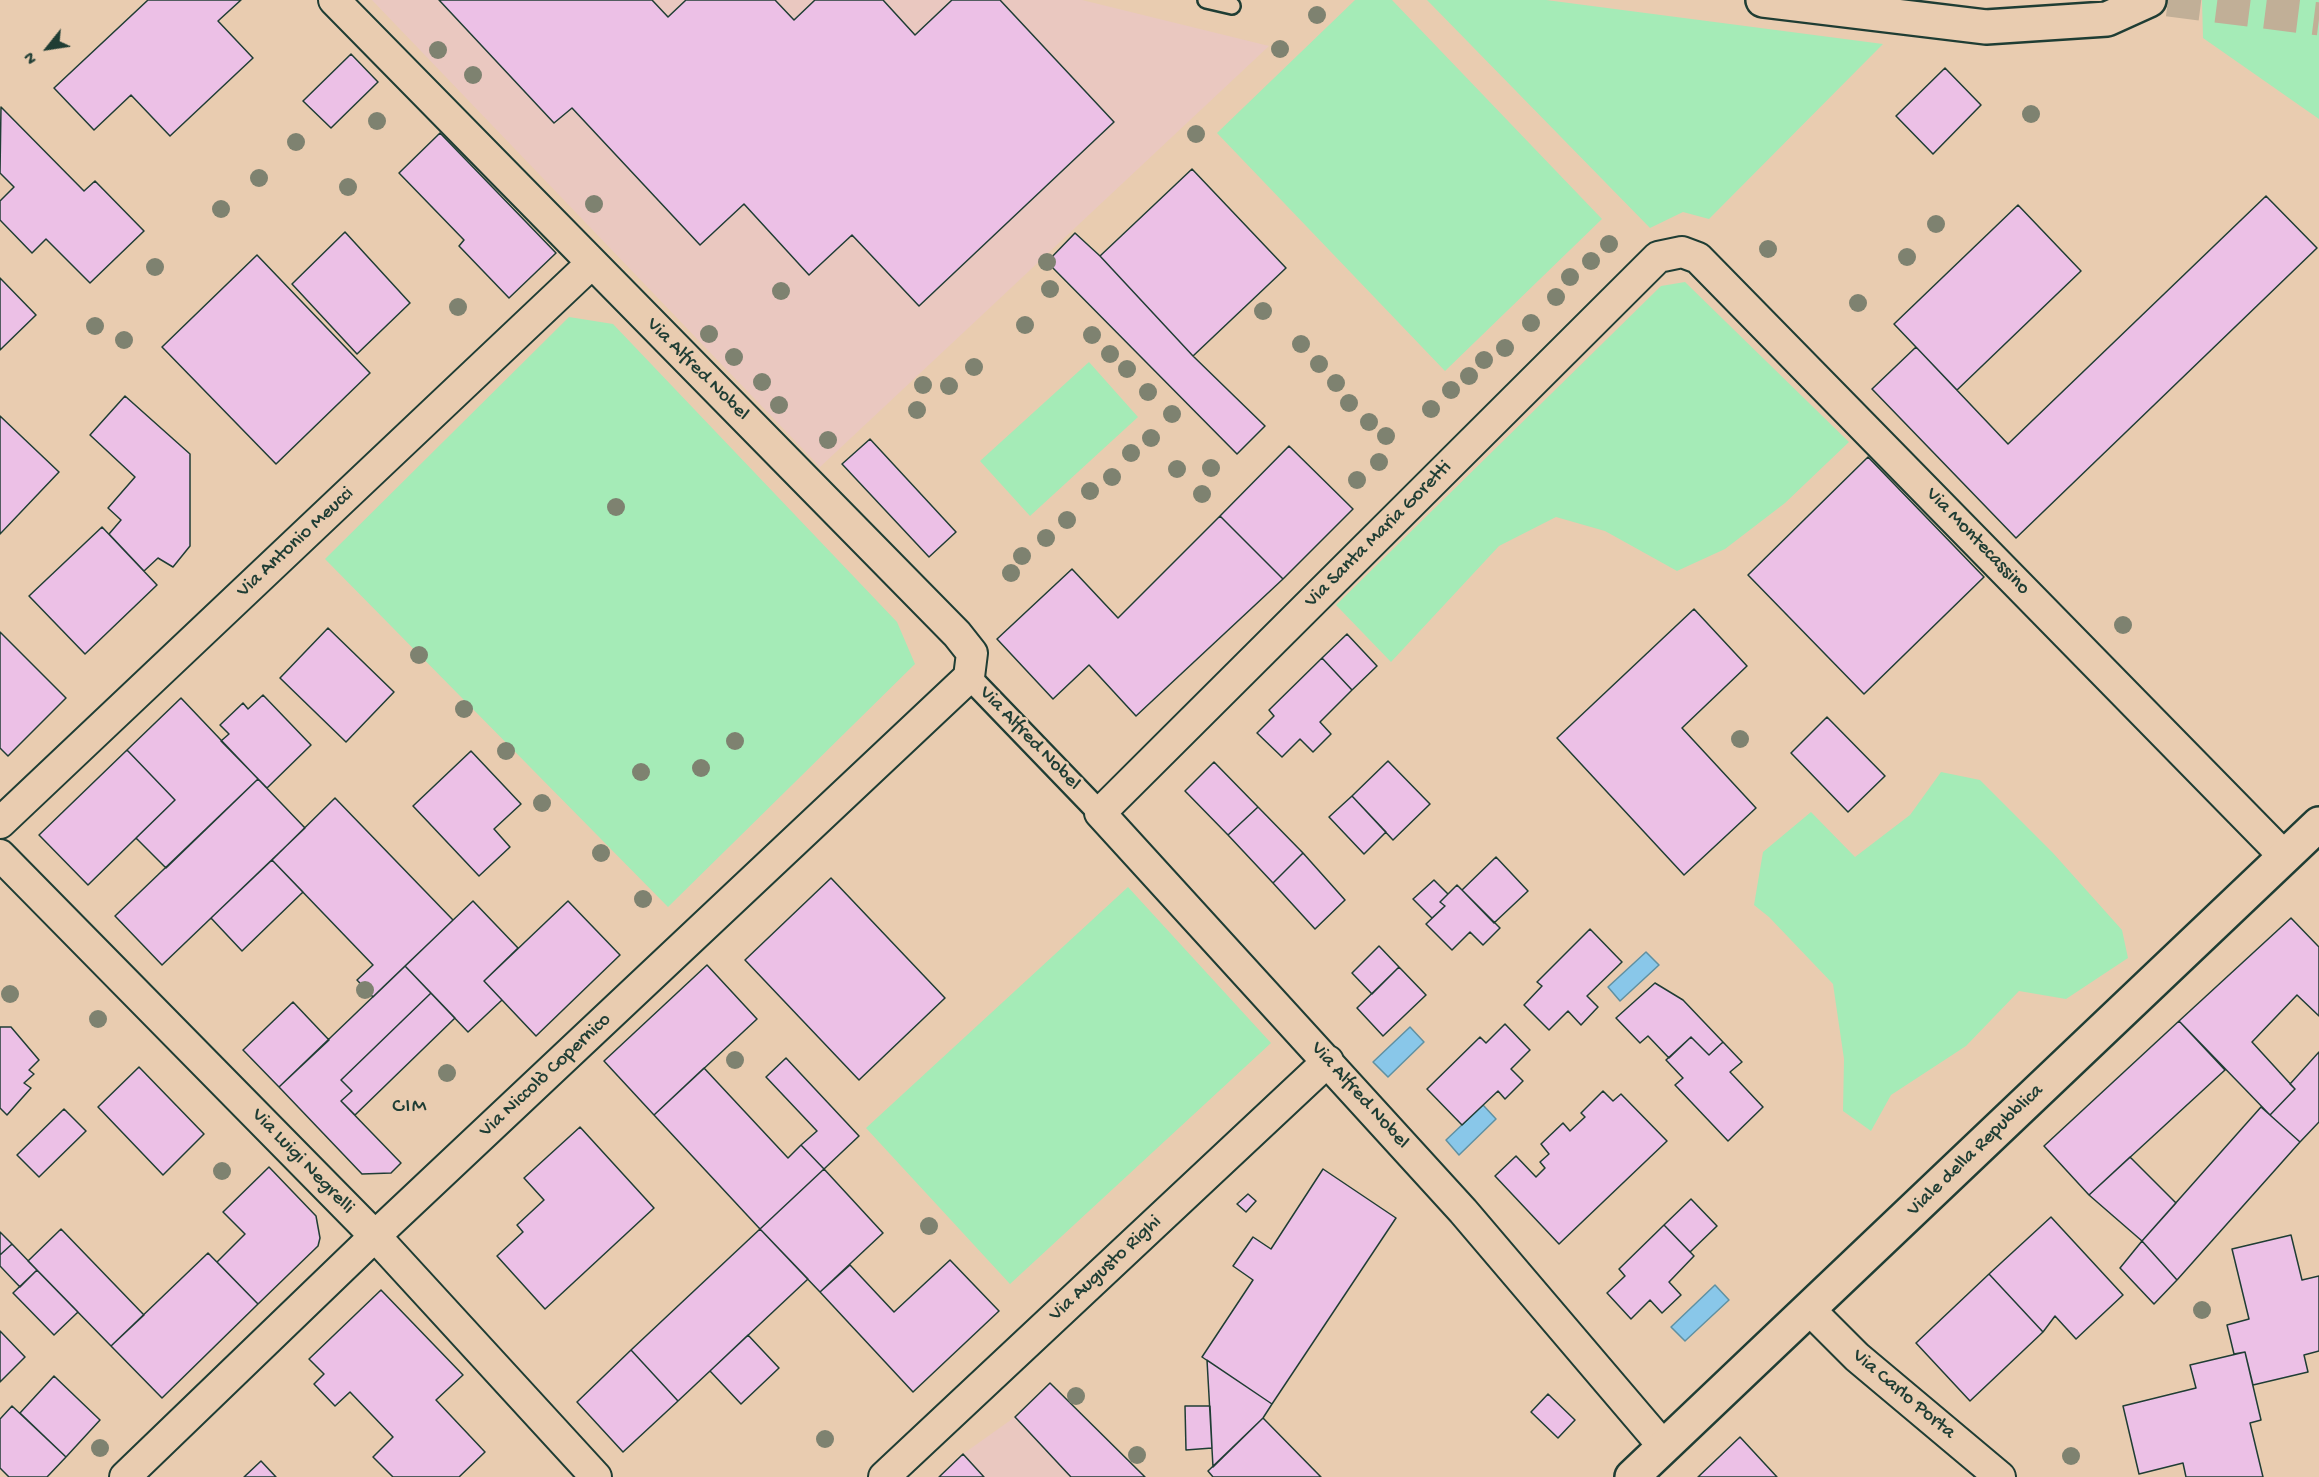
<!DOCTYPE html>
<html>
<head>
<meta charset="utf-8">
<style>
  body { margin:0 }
  #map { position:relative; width:2319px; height:1477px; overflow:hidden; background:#e9ccb0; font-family:"Gochi Hand",sans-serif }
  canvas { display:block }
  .north { position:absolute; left:18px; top:18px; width:60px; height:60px; -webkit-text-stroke:4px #e9ccb0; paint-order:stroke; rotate:240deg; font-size:16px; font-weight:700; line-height:24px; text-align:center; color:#1f3d34 }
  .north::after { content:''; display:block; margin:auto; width:21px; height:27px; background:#1f3d34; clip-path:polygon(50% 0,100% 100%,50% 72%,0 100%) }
</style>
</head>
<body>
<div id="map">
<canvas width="2319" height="1477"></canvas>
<div class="north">N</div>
</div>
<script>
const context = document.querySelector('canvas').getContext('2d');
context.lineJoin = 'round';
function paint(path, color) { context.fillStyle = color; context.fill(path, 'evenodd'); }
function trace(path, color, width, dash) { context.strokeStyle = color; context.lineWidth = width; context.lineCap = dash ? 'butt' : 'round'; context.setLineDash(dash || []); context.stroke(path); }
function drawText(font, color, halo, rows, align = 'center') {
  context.font = font + ' "Gochi Hand",sans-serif'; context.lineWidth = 5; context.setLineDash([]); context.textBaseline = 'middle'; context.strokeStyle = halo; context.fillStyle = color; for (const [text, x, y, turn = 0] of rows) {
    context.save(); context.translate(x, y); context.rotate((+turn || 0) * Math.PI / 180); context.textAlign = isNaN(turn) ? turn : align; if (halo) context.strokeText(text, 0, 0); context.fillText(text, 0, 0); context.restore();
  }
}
const built = new Path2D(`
  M372 0H1082L1269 46 820 467Z
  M1050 1383 1145 1477H939L963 1454 1015 1417Z`);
const green = new Path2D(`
  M1355 0H1392L1602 219 1445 371 1217 133Z
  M1427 0H1546L1883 44 1709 219 1683 212 1650 228Z
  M2202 0H2319V119L2203 38Z
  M1685 282 1849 442 1785 503 1725 549 1677 571 1605 531 1556 517 1499 546 1391 662 1336 605 1661 286Z
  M569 317 613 324 897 622 915 664 668 907 325 559Z
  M1089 362 1138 417 1030 516 980 461Z
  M1941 772 1980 780 2053 853 2122 930 2128 958 2066 999 2019 991 1966 1046 1891 1095 1871 1131 1843 1111 1844 1059 1833 984 1769 917 1754 905 1763 852 1811 812 1855 857 1910 815Z
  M1128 887 1271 1043 1010 1284 866 1128Z`);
const water = new Path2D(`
  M1646 952 1659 965 1620 1001 1608 987Z
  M1410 1027 1424 1042 1388 1077 1373 1062Z
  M1483 1105 1496 1119 1459 1155 1446 1140Z
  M1715 1285 1729 1300 1685 1341 1671 1327Z`);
const building = new Path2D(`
  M148 0H241L218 21 253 58 170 136 131 95 94 130 54 88Z
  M439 0H652L668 17 686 0H775L794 20 815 0H883L915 35 952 0H1000L1114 122 919 306 852 235 809 275 744 204 700 245 572 108 554 123Z
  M351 54 378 82 331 128 303 101Z
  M1945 68 1981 105 1933 154 1896 116Z
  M1 107 84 191 95 181 144 231 90 283 46 239 32 253 0 220V201L14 187 0 173Z
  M440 133 556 253 509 298 459 246 464 240 399 173Z
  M1192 169 1286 268 1193 356 1100 256Z
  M2266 196 2317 248 2016 538 1872 389 1916 347 2008 444Z
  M2018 205 2081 271 1957 390 1894 324Z
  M345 232 410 303 357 354 292 284Z
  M1075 233 1100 256 1193 356 1265 426 1237 454 1047 262Z
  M257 255 370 373 276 464 162 347Z
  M0 278 36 315 0 350Z
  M125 396 190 454V546L173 567 158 558 144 571 109 534 121 520 108 508 135 477 90 435Z
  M0 416 59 472 0 534Z
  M870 439 956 532 929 557 842 464Z
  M1289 446 1353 509 1283 579 1220 516Z
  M1868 457 1984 577 1864 694 1748 575Z
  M1220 516 1283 579 1136 716 1089 665 1053 699 997 639 1072 569 1118 618Z
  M102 527 157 585 85 654 29 596Z
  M1694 609 1747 666 1682 728 1756 808 1684 875 1557 738Z
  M328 628 394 692 346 742 280 678Z
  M0 632 66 698 8 756 0 748Z
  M1347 634 1377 666 1352 690 1322 658Z
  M1322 658 1352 690 1320 722 1331 734 1313 752 1300 739 1282 757 1257 733 1274 716 1269 710Z
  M263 695 311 745 267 788 221 741 229 734 220 725 243 703 248 709Z
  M181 698 258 779 166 868 136 838 175 800 127 750Z
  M1827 717 1885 776 1848 812 1791 753Z
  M127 750 175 800 88 885 39 835Z
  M471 751 521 804 494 829 510 847 479 876 413 806Z
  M1388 761 1430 804 1393 840 1352 796Z
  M1214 762 1258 807 1228 835 1185 791Z
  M258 779 305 828 162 965 115 916Z
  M1352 796 1386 832 1364 854 1329 817Z
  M335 798 453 920 373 997 357 980 373 965 272 860Z
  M1258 807 1303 853 1273 883 1228 835Z
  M1303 853 1345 900 1315 929 1273 883Z
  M1496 857 1528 891 1494 923 1462 890Z
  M272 860 303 892 242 951 211 918Z
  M831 878 945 998 859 1080 745 960Z
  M1434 880 1448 894 1440 902 1445 906 1432 918 1413 899Z
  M1457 885 1500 928 1483 945 1470 932 1452 950 1426 924 1445 906 1440 902Z
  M473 901 518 948 484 981 502 1000 468 1032 405 966Z
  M568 901 620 955 536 1036 484 981Z
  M2291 918 2319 947V1016L2297 995 2252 1042 2295 1089 2270 1115 2179 1021Z
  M1590 929 1622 962 1587 996 1598 1007 1581 1025 1568 1011 1549 1030 1524 1005 1542 986 1537 982Z
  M1379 946 1399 967 1372 994 1352 973Z
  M707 965 757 1019 654 1115 604 1061Z
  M405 966 431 993 341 1080 352 1091 341 1101 401 1163 391 1173 362 1174 279 1087Z
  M1399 967 1426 995 1383 1036 1357 1008Z
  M1655 983 1683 1000 1723 1042 1709 1055 1691 1037 1669 1058 1648 1036 1640 1043 1616 1018Z
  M431 993 455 1018 355 1115 341 1101 352 1091 341 1080Z
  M293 1002 329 1040 279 1087 243 1050Z
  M2179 1021 2225 1070 2089 1195 2044 1146Z
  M1505 1024 1530 1050 1511 1069 1523 1081 1505 1099 1498 1091 1462 1125 1427 1089 1480 1037 1486 1043Z
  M0 1027H11L39 1060 29 1070 34 1074 24 1083 31 1088 7 1115 0 1108Z
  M1691 1037 1709 1055 1723 1042 1742 1062 1730 1072 1763 1107 1728 1141 1675 1085 1683 1078 1666 1060Z
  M2319 1052V1122L2300 1142 2270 1115 2295 1089 2290 1084Z
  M786 1058 859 1136 824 1169 801 1145 817 1131 766 1077Z
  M139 1067 204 1134 163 1175 98 1107Z
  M704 1068 788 1158 801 1145 824 1169 760 1229 654 1115Z
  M1603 1091 1613 1101 1621 1094 1667 1141 1559 1244 1495 1176 1516 1156 1536 1177 1545 1168 1540 1162 1549 1154 1541 1144 1563 1123 1570 1131 1585 1117 1581 1113Z
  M2261 1107 2300 1142 2177 1280 2142 1241Z
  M64 1109 86 1131 39 1177 17 1155Z
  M580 1127 654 1208 545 1309 497 1256 523 1232 517 1225 544 1200 524 1178Z
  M2130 1157 2176 1203 2142 1241 2089 1195Z
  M269 1167 316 1216 320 1238 318 1246 258 1304 217 1262 245 1234 223 1212Z
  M824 1169 883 1233 820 1292 760 1229Z
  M1323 1169 1396 1218 1272 1404 1202 1357 1253 1280 1233 1266 1253 1237 1271 1249Z
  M1248 1194 1256 1201 1246 1212 1237 1204Z
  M1691 1199 1717 1226 1690 1252 1664 1225Z
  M2051 1217 2123 1295 2076 1339 2055 1316 2043 1332 1989 1274Z
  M1664 1225 1694 1256 1669 1282 1681 1295 1662 1313 1650 1300 1631 1319 1607 1293 1625 1276 1619 1269Z
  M61 1229 144 1315 111 1346 28 1261Z
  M760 1229 808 1279 678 1401 631 1350Z
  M0 1232 12 1244 0 1255Z
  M2291 1235 2302 1280 2319 1276V1351L2304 1355 2308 1372 2253 1385 2245 1352 2234 1354 2227 1325 2249 1319 2232 1249Z
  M2142 1241 2177 1280 2154 1304 2120 1268Z
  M12 1244 37 1270 20 1287 0 1266V1255Z
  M208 1253 258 1304 162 1398 111 1346Z
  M950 1260 999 1311 913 1392 820 1292 850 1265 894 1312Z
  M37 1270 78 1312 54 1335 13 1293Z
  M1989 1274 2043 1332 1970 1401 1916 1343Z
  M381 1290 463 1375 436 1400 485 1452 459 1477H393L373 1457 393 1437 350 1392 335 1406 314 1384 324 1374 309 1359Z
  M0 1331 25 1357 0 1382Z
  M748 1335 779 1368 741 1404 710 1371Z
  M631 1350 678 1401 623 1452 577 1402Z
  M2245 1352 2261 1420 2250 1423 2263 1477H2186L2183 1463 2139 1474 2123 1406 2196 1388 2190 1365Z
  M1207 1360 1272 1404 1263 1418 1213 1467Z
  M54 1376 100 1420 66 1457 20 1413Z
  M1050 1383 1145 1477H1071L1015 1417Z
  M1548 1394 1575 1420 1558 1438 1531 1412Z
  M12 1406 66 1457 47 1477H9L0 1468V1419Z
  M1185 1406H1210L1212 1448 1186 1450Z
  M1263 1418 1321 1477H1213L1208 1471Z
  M1740 1437 1777 1477H1698Z
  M963 1454 984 1477H939Z
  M261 1461 276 1477H244Z`);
const secondaryTunnel = new Path2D(`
  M2168 0 2319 19`);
const service = new Path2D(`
  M1206 0 1232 6`);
const pedestrian = new Path2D(`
  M969 677 1100 813`);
const minor = new Path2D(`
  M0 823 592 263
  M0 855 375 1236 596 1477
  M1809 1309 1857 1357 2000 1477
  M1664 1447 1463 1211 1100 813 1658 257 1682 252 1698 258 2285 857
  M125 1477 375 1236 969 677 972 653 957 634 334 0
  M884 1477 1328 1061`);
const tertiary = new Path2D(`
  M1632 1477 2319 824`);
const secondary = new Path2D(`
  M1763 0 1986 27 2107 19 2149 0`);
const trees = [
  [1317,15],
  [1280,49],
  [438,50],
  [473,75],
  [2031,114],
  [377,121],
  [1196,134],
  [296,142],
  [259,178],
  [348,187],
  [594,204],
  [221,209],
  [1936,224],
  [1609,244],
  [1768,249],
  [1907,257],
  [1591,261],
  [1047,262],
  [155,267],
  [1570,277],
  [1050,289],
  [781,291],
  [1556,297],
  [1858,303],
  [458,307],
  [1263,311],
  [1531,323],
  [1025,325],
  [95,326],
  [709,334],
  [1092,335],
  [124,340],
  [1301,344],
  [1505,348],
  [1110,354],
  [734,357],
  [1484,360],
  [1319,364],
  [974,367],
  [1127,369],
  [1469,376],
  [762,382],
  [1336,383],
  [923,385],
  [949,386],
  [1451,390],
  [1148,392],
  [1349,403],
  [779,405],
  [1431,409],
  [917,410],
  [1172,414],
  [1369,422],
  [1386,436],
  [1151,438],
  [828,440],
  [1131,453],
  [1379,462],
  [1211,468],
  [1177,469],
  [1112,477],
  [1357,480],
  [1090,491],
  [1202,494],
  [616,507],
  [1067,520],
  [1046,538],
  [1022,556],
  [1011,573],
  [2123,625],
  [419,655],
  [464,709],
  [1740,739],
  [735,741],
  [506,751],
  [701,768],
  [641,772],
  [542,803],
  [601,853],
  [643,899],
  [365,990],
  [10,994],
  [98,1019],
  [735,1060],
  [447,1073],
  [222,1171],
  [929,1226],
  [2202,1310],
  [1076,1396],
  [825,1439],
  [100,1448],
  [1137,1455],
  [2071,1456]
];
const streetNames = [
  ["Via Alfred Nobel",697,370,45],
  ["Via Santa Maria Goretti",1379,535,-45],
  ["Via Montecassino",1977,542,46],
  ["Via Antonio Meucci",296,543,-43],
  ["Via Alfred Nobel",1029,739,46],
  ["Via Niccolò Copernico",546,1076,-43],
  ["Via Alfred Nobel",1359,1096,48],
  ["Viale della Repubblica",1976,1151,-44],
  ["Via Luigi Negrelli",302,1162,46],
  ["Via Augusto Righi",1106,1269,-43],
  ["Via Carlo Porta",1903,1395,40]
];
const neighbourhoodNames = [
  ["CIM",410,1108]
];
paint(built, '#eac8c0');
paint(green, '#a5ebb7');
paint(water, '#89c7e9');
trace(water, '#5f90a1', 1.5);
paint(building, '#ecc0e6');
trace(building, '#1f3d34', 1.5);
trace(secondaryTunnel, '#c1af97', 33, [33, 16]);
trace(service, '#1f3d34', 20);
trace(pedestrian, '#1f3d34', 27);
trace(minor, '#1f3d34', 34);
trace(tertiary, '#1f3d34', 38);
trace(secondary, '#1f3d34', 38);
trace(service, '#e9ccb0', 15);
trace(pedestrian, '#e9ccb0', 22);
trace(minor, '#e9ccb0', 30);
trace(tertiary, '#e9ccb0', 33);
trace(secondary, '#e9ccb0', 33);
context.fillStyle = '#7e8270';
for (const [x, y] of trees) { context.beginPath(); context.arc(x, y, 9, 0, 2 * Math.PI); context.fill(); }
drawText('20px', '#1f3d34', '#e9ccb0', streetNames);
context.letterSpacing = '1.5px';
drawText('21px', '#1f3d34', '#e9ccb0', neighbourhoodNames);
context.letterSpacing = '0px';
</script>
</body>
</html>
